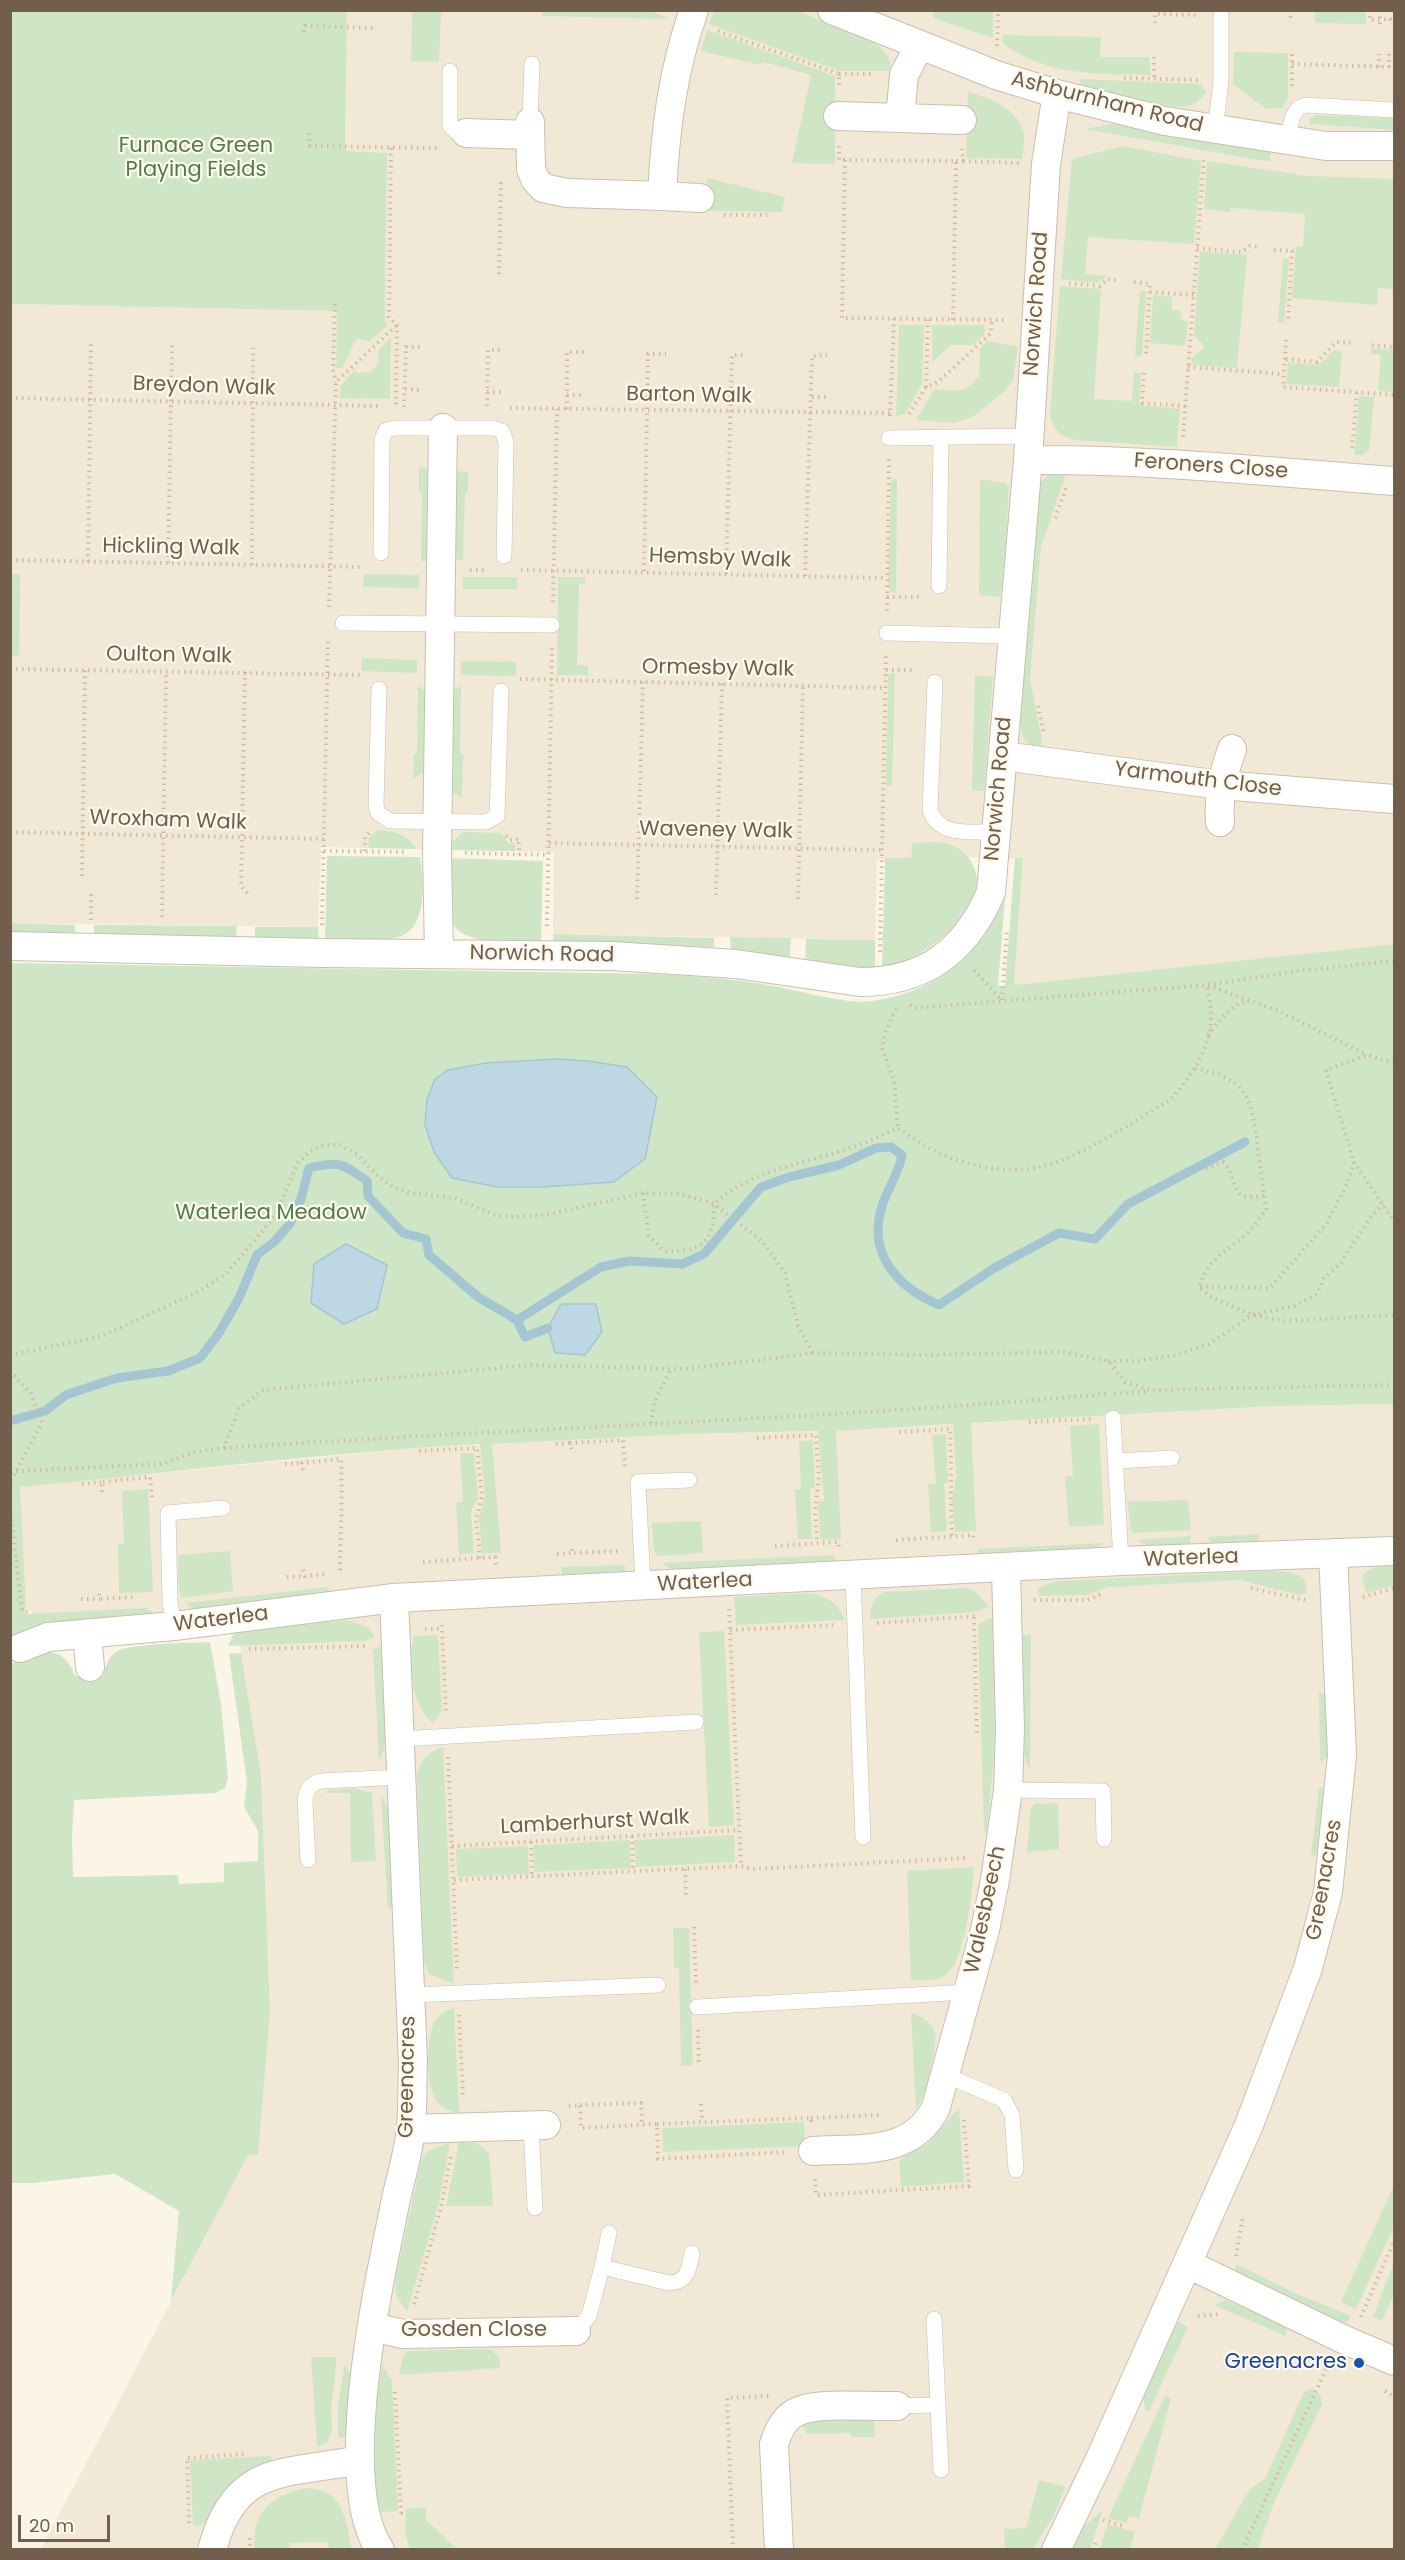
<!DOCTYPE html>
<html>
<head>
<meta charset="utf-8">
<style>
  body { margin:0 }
  #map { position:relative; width:1405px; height:2560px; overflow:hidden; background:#faf5e6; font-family:Poppins,sans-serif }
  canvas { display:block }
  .frame { position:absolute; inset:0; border:12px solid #715e4d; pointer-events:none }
  .scale { position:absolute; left:18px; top:2515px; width:92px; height:27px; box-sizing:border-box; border:3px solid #715e4d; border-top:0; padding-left:8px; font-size:18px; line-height:21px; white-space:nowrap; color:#715e4d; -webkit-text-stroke:4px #fdf9ec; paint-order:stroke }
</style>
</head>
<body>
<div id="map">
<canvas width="1405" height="2560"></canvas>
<div class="frame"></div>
<div class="scale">20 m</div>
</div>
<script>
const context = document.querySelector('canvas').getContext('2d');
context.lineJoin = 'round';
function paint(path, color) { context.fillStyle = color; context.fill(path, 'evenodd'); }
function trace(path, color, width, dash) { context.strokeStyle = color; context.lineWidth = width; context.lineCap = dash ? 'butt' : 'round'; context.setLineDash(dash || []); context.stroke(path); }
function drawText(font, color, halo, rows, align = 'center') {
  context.font = font + ' Poppins,sans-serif'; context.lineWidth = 4.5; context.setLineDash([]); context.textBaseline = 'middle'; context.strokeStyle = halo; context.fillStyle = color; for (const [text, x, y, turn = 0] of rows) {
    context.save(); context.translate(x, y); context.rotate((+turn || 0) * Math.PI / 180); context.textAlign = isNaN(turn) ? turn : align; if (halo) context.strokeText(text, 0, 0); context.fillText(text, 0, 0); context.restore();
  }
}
const residential = new Path2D(`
  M347 11H1394V944L1014 985 1023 859 969 857 962 850 948 843H912L911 858 877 859 875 940 553 934 554 852 369 848 321 847 318 927 11 923V304L385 312 386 153 345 152Z
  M1394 1404V2549H41L249 2154H258L270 2013 261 1774 233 1604 152 1613 147 1616 43 1624 26 1607 19 1487 415 1448 685 1434 836 1431 1275 1406Z`);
const green = new Path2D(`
  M11 10 347 11 345 151 387 153 385 320 387 326 369 341 357 339C350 349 348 358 342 368H336L337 311 11 304Z
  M412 11H441L439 62 411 61Z
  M651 11 669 19 542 16 543 11Z
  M714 11H798L877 44 888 56 891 71H840L709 24Z
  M933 11H993V38L933 18Z
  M1315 11H1366V24L1315 23Z
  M707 30 835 76V164L792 163 811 75 768 63 762 62 761 65 701 51Z
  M1003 35 1101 37 1100 57H1149L1151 75C1096 73 1048 77 1002 43Z
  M1234 52 1288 53V97L1283 108 1266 109 1233 84Z
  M1079 79 1201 84 1206 92C1201 99 1196 105 1188 106 1162 110 1107 91 1081 84Z
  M968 92C989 97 1020 110 1024 134 1025 142 1023 151 1022 159L966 158Z
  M1316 115 1394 118V130L1310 124V119Z
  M1111 124 1270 152V162L1085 129Z
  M1123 146 1201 161 1194 244 1088 237 1085 274 1107 276 1098 283 1061 279 1072 159Z
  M1207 161 1308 176 1394 179V289L1378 288 1377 305 1292 298 1296 246 1303 247 1305 214 1230 208V212L1204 209Z
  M707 178 785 197 782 212 704 211Z
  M1200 251 1247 255 1237 368 1191 365 1192 358 1205 347 1194 335Z
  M1283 258 1289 259 1284 323 1278 322Z
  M1060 286 1101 289 1094 399 1132 401 1134 372 1141 373 1139 405 1180 409 1177 447 1077 440C1060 437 1053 430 1050 414Z
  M1140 291H1146L1142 357 1135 356Z
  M1153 295 1172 297V309L1180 311 1182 320 1188 322 1185 346 1150 343Z
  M899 325H924L922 384 905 414 896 416Z
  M932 325H985L984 335 973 345H951L932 362Z
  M391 338 390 399 340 398V386L355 370 357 373 370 372 378 364 379 349Z
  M988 341 1018 347 1013 380 1005 391 973 417 954 423 916 420 934 390H965L979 376 980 348Z
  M1372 348 1394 350V392L1378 391 1381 355 1371 354Z
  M1334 350 1342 351 1339 387 1286 384 1288 362 1319 365Z
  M1359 396 1374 397 1369 450 1363 455H1354Z
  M419 467 431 468V561H421L422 493 419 492Z
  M1063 470 1065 477 1041 547 1030 679 1042 741 1039 751 1024 740 1018 717 1035 492C1042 479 1048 473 1063 470Z
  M455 471 468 472V492L465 493 463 560 453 559Z
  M894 479H897L896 593 891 592 888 586 891 482Z
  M980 479 1005 483 1009 487 1004 579 1000 597 979 595Z
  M11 574H20L19 656 11 655Z
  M364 574 419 575V588L363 587Z
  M463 577H517V589H463Z
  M558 577H585V584H579L577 665 588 666V675H557Z
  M362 658 417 660V673L361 671Z
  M461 661 516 662V676L461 675Z
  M895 673 892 787 886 785 888 674Z
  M975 675 993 677 984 791H972Z
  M418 686 427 692 425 771 413 779 414 754 417 753Z
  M461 686 460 754H463L462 797 452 793 453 690Z
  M376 830C394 831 407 834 417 849L369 848 368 839Z
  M463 832 501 833 508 843H515V851L449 850 452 842Z
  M912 843C924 843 938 841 949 844 960 847 968 855 973 865 995 912 920 961 882 968L885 858H911Z
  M327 856 420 857C424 880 428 928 399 937 377 944 348 939 325 939Z
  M448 858 543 861 541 943C517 942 455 948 449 915 447 897 449 876 448 858Z
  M1015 858H1023L1014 985 1394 944V1404L1275 1406 971 1423 976 1531 955 1532 952 1497 956 1476 953 1424 836 1431 841 1539 820 1540 818 1502 824 1500 818 1431 685 1434 492 1444 501 1553H482L479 1518 485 1496 480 1444C326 1452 173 1473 20 1487L26 1607 25 1614 147 1608 152 1613 141 1618 43 1624 42 1632 11 1644 10 963 653 974C692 976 729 978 767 985 798 990 829 1000 861 1002 871 1002 883 999 893 997 946 984 984 948 1001 897L1005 898 998 986H1005Z
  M11 923 75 925V935L11 933Z
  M94 925 237 926 236 937 94 935Z
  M255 927H318L319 940 255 938Z
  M553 934 714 938V947L554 942Z
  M730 937 791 938 790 959 731 950Z
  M806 939 875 940V969L805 962Z
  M1099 1424 1104 1525 1069 1527 1065 1477 1073 1476 1070 1426Z
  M946 1434 948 1483H944L947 1531 931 1532 928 1484 936 1483 932 1435Z
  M813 1440 815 1488H810L812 1539H798L795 1489H801L799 1441Z
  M460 1453H474L478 1498 471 1511 474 1553 459 1555 456 1503 463 1502Z
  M148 1489 153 1592 119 1593 118 1544 124 1543 122 1491Z
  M1188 1500 1191 1530 1132 1533 1127 1502Z
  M701 1521 703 1553 657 1556 654 1550 652 1523Z
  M1259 1534V1542L1212 1546 1208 1537Z
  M1191 1536 1189 1546C1173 1547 1150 1552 1138 1540Z
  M1104 1543 1091 1551 979 1558 978 1549Z
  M230 1551 233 1591 182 1598 179 1590 178 1555Z
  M834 1555 836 1562 680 1571 669 1568 662 1563Z
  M625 1565V1571L615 1573 562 1575 561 1567Z
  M1394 1565V1585L1366 1593 1362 1576C1370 1567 1383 1565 1394 1565Z
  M1269 1571 1289 1572 1304 1578 1307 1593 1298 1595 1239 1580 1108 1587 1086 1595 1039 1596 1038 1588 1056 1581Z
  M327 1587 330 1592 194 1610 186 1603Z
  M965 1588 975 1591 989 1607 975 1612 870 1619C870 1606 872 1600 883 1592Z
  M810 1593C828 1596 837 1603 845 1620L736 1625 734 1597Z
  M989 1618H994L996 1732 987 1833 984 1831 978 1625Z
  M347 1620 369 1628 374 1637 365 1641 228 1646 234 1633 243 1630Z
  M724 1631 734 1825 709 1827 699 1632Z
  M438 1635 442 1711 433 1723C411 1706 408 1661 414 1636Z
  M1023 1635H1031L1030 1770 1026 1763 1023 1747Z
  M210 1642 221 1704 228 1778 225 1788 215 1793 74 1800 72 1836 73 1877 178 1875 179 1884 224 1882V1863L258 1861V1831L244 1807 247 1782 229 1654 241 1653 261 1774 270 2013 258 2155 249 2154 171 2301 179 2211 115 2174 32 2183H11V1664C38 1651 62 1641 75 1676H103C106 1667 107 1658 116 1652 129 1643 191 1643 210 1642Z
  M380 1646C387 1676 394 1733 379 1761L373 1650Z
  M1319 1692 1328 1696 1329 1758 1320 1761Z
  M443 1747 454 1984 429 1974 423 1960 417 1774C421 1760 429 1751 443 1747Z
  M1319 1787 1328 1788 1320 1854 1311 1856Z
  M354 1788 372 1793 376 1861 351 1862 350 1793H325L329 1790Z
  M381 1796 388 1807 395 1903 388 1910Z
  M1058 1803 1059 1849 1027 1852 1031 1807 1035 1804Z
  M734 1835 735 1862 636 1867 634 1840Z
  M629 1840 631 1868 534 1872 533 1845Z
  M528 1846 529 1874 457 1877 456 1849Z
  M974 1867C972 1892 966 1957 947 1974 937 1982 924 1980 911 1980L907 1871Z
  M673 1928H689L693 2066H681L679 1969 674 1968Z
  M454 2008 459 2107V2114C451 2111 443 2108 438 2103 425 2087 425 2038 435 2021 440 2014 446 2011 454 2008Z
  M911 2013C923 2016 933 2023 936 2036 935 2051 926 2099 916 2109Z
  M959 2108 964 2182 901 2187 899 2161 906 2154 927 2144Z
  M804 2122 805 2146 663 2152 662 2128Z
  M450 2142 439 2203 407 2312 396 2295 395 2280 421 2162 427 2152Z
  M459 2142 477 2143 489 2153 493 2206H446Z
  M1394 2185V2226L1356 2309 1341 2302Z
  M1394 2262V2294L1382 2320 1373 2317Z
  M1236 2264 1295 2293 1351 2316 1346 2323 1290 2301 1235 2273Z
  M1226 2300 1286 2327V2336L1214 2305Z
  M1176 2321 1188 2327 1149 2411 1145 2409 1143 2395Z
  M478 2349 492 2350 499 2358 500 2368 399 2375 402 2359 407 2351Z
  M311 2357H337L331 2408 332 2431 327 2443 317 2446Z
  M345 2364 353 2380 347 2433 343 2438 338 2437V2404Z
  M382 2365 392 2380 398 2511 379 2512C371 2463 374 2413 382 2365Z
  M1312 2388 1320 2394 1322 2404 1273 2505 1258 2549H1215L1250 2489 1265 2479 1304 2392Z
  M1165 2396 1171 2398 1139 2518 1129 2516 1127 2523 1108 2518Z
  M874 2418 875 2437H852L850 2433 807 2434 802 2425 817 2419Z
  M271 2456 272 2461C254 2468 237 2479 223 2493 212 2504 211 2527 193 2526L190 2460Z
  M1039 2480 1066 2487 1053 2517 1033 2549H1005L1004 2529 1026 2528Z
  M306 2488C344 2489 345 2519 352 2549H329L328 2542 289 2543V2549H254C253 2511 270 2496 306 2488Z
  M426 2507V2520L457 2549H411C403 2538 406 2522 406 2509Z
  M1103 2510 1090 2549 1072 2550 1081 2529Z
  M1107 2524 1135 2532 1130 2549H1100Z`);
const water = new Path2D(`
  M557 1059 588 1061 627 1067 657 1097 645 1159 614 1182 543 1187H497L452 1178 434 1152 425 1125 427 1099 435 1079 448 1070 486 1063Z
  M346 1244 387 1265 377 1309 344 1324 311 1303 314 1264Z
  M561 1304H596L602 1332 585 1355 555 1353 548 1328Z`);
const stream = new Path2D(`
  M517 1320 601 1267 629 1261 682 1264 704 1254 761 1187 789 1177 839 1165 876 1148 891 1147 902 1155C899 1173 889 1186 883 1203 866 1252 895 1286 939 1305L996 1267 1059 1233 1095 1239 1128 1204 1245 1142
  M10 1421 45 1411 66 1395 117 1378 168 1371 200 1358 219 1333 239 1298 257 1255 274 1242 290 1224 301 1199 309 1168C341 1160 342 1164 367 1181L368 1196 403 1233 426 1239 429 1255 478 1297 517 1320 525 1337 548 1328`);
const path = new Path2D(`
  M1290 10 1291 22
  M1370 10V20L1390 19V24
  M1155 23V14L1199 15
  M1380 24V10
  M718 31 839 74V88
  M304 32 305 26 374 28
  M997 46 998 10
  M1389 54V67
  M1154 57V79
  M1292 64 1394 67
  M1379 67V54
  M839 74H874
  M1124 78 1200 80
  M1292 86V53
  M309 133 310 146 440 148
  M839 146V160H845
  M391 148 389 317 397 325 396 405
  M956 161H963L962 149
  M963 161 1019 163
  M724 215H767
  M1197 248 1241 252 1250 246 1258 247
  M1274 250 1292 251 1288 323
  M499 274 501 179
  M1134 282 1150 284 1146 357
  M1069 283 1100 286 1108 279 1116 280
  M1150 292 1194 295
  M335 304 333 370 336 382
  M953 320 956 161 845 160 842 318 1008 320
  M1286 340 1283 387 1394 395
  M1372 345 1394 347
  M1286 359 1317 362 1336 342 1354 343
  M1188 367 1284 374
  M1144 373 1142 403 1185 406
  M926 387 928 319
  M405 389 423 390
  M487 392H504
  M567 395H584
  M648 396H665
  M729 397 746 398
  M812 397H826
  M10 398 382 406
  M487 406 488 350H504
  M404 407 406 347H424
  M510 408 890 413
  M567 409V352H584
  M909 414 926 387 938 382 991 333 992 320
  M890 416 894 318
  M1183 437 1204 157
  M1352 448 1357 392
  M1055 518 1066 488
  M10 560 364 567
  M88 562 91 341
  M168 563 172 345
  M252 565 253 348
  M470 570H487
  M521 570 887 578
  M644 571 648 354H666
  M726 574 732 355H746
  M805 576 812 356 827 355
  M887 597H920
  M553 602 557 409
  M329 607 336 382 397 325
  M887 611 889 459
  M10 669 362 675
  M886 670H916
  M245 672 241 886 249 895
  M520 679 885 688
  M1038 706 1044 734
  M10 832 324 839
  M506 836 510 840 519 839V855
  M549 843 882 850
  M324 851 407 852
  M365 851V837L369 833
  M465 853 549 855
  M82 876 85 670
  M716 895 722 683
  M637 899 643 682
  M798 899 803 686
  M162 917 166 671
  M91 920V894
  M322 925 328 639
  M547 926 552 646
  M880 952 886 654
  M974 970 1001 1000
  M1002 1000 1007 929
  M910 1005 914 1008 1207 985 1297 971 1394 961
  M896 1009 886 1030 882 1048 894 1080 898 1128
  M1208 1035C1219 1022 1231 1003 1249 1001
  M1394 1063 1367 1055 1326 1070 1354 1162 1394 1222
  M1195 1069C1250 1077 1252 1102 1258 1150 1260 1169 1263 1189 1266 1209 1261 1216 1255 1225 1249 1232 1230 1249 1206 1260 1199 1287L1209 1296 1252 1315 1284 1321 1394 1315
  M1206 1169 1223 1162C1241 1180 1225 1202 1264 1196
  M643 1193 649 1236 664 1251C701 1253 715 1242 714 1204 750 1170 804 1164 850 1148 866 1143 882 1135 898 1128 909 1135 921 1144 933 1150 961 1165 1009 1175 1040 1167 1085 1156 1130 1123 1170 1100 1190 1078 1211 1048 1211 1018 1212 1007 1208 995 1207 985L1279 1011 1367 1055
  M1200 1287 1270 1288 1327 1223 1347 1184 1354 1162
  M10 1355 102 1336 198 1292 226 1274 264 1229 277 1211 298 1163 310 1151 325 1145H340L358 1155 378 1176 393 1187 410 1193 455 1198 495 1215 516 1217 550 1214 643 1193 680 1194 714 1204 763 1242 785 1273 798 1326 813 1353
  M1108 1361H1137L1175 1355 1209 1344 1252 1315 1294 1306 1317 1294 1324 1278 1341 1263 1369 1219 1383 1204
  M10 1371 31 1394 42 1423 10 1482
  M1114 1394 1149 1391
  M1029 1422 1092 1419
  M651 1423 654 1403 671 1369
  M899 1432 950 1429C952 1465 950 1500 952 1537
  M757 1438 816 1435 819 1477 815 1510 817 1543
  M556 1444 570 1443
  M224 1448C518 1428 813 1420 1107 1394
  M572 1449 570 1443 623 1440 625 1466
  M419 1451 477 1448 482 1497 476 1519 480 1558
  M285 1464 302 1463
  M303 1470 302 1463 341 1459C343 1498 340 1534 340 1573H342
  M16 1471 162 1464 194 1452 224 1448 239 1408 263 1390 529 1365 686 1369 813 1353 926 1355 1063 1352 1108 1361 1125 1382 1150 1390 1394 1385
  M82 1484 101 1482
  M102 1492 101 1482 150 1477 152 1497
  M10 1507 22 1610 28 1612
  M896 1540 973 1535V1540
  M775 1546 838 1542 839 1547
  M572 1549V1553L618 1551
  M557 1554 572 1553
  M423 1562 495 1557 496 1565
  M303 1570 305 1576 327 1574
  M287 1577 305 1576
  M1251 1588 1305 1600
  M99 1594 100 1599 136 1597
  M1363 1597 1394 1588
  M81 1599H100
  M1034 1600H1088L1103 1593
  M729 1609 741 1866
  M974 1617 977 1736
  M877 1623 977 1616
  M442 1625 446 1714
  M425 1629H442
  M730 1630 833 1625
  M249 1649 368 1646
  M448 1757 457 1971
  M632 1836 633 1871
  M531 1842 532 1876
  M452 1846 739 1830
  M685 1869 686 1898
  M454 1880 741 1866 753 1869 968 1858
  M694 1927 696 1984
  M459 2015 463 2097
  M698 2030 699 2065
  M701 2104 702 2122
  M580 2105 641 2103 642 2125
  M569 2106 580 2105 581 2128 657 2124 658 2159 785 2152
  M811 2118 879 2115
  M657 2124 811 2118V2124
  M815 2179 816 2195 969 2186 964 2120
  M1236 2256 1243 2216
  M414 2304 442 2203 451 2157
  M1198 2316 1221 2314
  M1361 2317 1394 2241
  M1385 2391 1394 2397
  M395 2392 401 2513H397
  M1103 2520 1126 2527
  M189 2523 187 2458 245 2454
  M250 2538V2550
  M733 2550 727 2398 769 2396
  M1093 2550 1097 2539
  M1242 2550 1329 2363`);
const service = new Path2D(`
  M450 71V126L456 132 466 133
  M530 122 532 64
  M1215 130 1221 81V10
  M1288 141C1291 126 1289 111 1305 105L1394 110
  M889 438 1029 436
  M381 553 382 439 386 430 395 428H493L502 431 506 442 504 556
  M939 586 941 438
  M343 623 552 625
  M887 633 1012 636
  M935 682 930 811C941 838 972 831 996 832
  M379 689 376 805 378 813 390 821 486 822 497 816 501 691
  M1113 1418 1121 1561
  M1116 1461 1172 1458
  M853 1575 863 1837
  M643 1586 638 1482 689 1480
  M174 1626 170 1602 168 1513 223 1508
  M400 1739 696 1722
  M1008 1790 1103 1791 1104 1839
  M308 1860 305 1800C307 1788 310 1784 321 1781L401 1777
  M410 1995 658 1985
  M697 2007 968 1992
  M945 2075 1004 2100 1012 2115 1016 2170
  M531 2125 535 2208
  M602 2267 609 2233
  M934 2319 941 2470
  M576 2331 589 2316 602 2267 669 2283C688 2282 689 2269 692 2253
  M897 2406 938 2405`);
const minor = new Path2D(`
  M832 10 996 75 1057 94 1165 121 1326 146H1394
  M838 116 962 120
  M900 118 904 75 919 46
  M530 122 531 169 535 179 543 188 567 193 662 196C665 132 672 72 694 10
  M466 133 530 135
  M662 196 700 198
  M1028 460C1151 459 1273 472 1394 481
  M1003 756 1221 785 1394 799
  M1220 822C1218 797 1223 773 1232 749
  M10 946 322 953 612 956 736 964 860 982C925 982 966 951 991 892L1028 460 1046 164 1057 94
  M439 954 437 852 443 428
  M87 1634 90 1667
  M20 1648 48 1637 174 1626 394 1598 1121 1561 1394 1551
  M411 2129 546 2125
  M813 2151C859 2148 913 2156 936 2107L985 1930 995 1880 1008 1790 1010 1728 1006 1569
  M1188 2264 1345 2340 1394 2361
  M372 2327 403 2334 576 2331
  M212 2550C235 2462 287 2475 359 2460
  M380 2550C334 2482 379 2283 395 2204 400 2179 409 2153 411 2127 413 2106 412 2084 413 2063L394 1598
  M779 2550 774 2444C778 2431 785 2416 799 2411 820 2402 872 2407 897 2406
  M1056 2550 1099 2461 1249 2125 1308 1968 1328 1892 1342 1755 1333 1553`);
const markers = [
  [1359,2363,6,"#1a4fb4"]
];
const streetNames = [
  ["Ashburnham Road",1107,103,14],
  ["Norwich Road",1037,304,-86],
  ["Breydon Walk",204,387,2],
  ["Barton Walk",689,396,1],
  ["Feroners Close",1211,467,4],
  ["Hickling Walk",171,548,1],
  ["Hemsby Walk",720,559,2],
  ["Oulton Walk",169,656,1],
  ["Ormesby Walk",718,669,1],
  ["Yarmouth Close",1198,780,7],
  ["Norwich Road",999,789,-85],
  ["Wroxham Walk",168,821,2],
  ["Waveney Walk",716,831,1],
  ["Norwich Road",542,955,1],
  ["Waterlea",1191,1559,-2],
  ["Waterlea",705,1583,-3],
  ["Waterlea",221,1620,-7],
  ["Lamberhurst Walk",595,1823,-3],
  ["Greenacres",1325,1880,-80],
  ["Walesbeech",986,1910,-78],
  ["Greenacres",408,2077,-89],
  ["Gosden Close",474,2331]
];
const parkNames = [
  ["Furnace Green",196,147],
  ["Playing Fields",196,171],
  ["Waterlea Meadow",271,1214]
];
const transitNames = [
  ["Greenacres",1347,2363]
];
paint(residential, '#f1e8d5');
paint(green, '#cfe6c6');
paint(water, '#bdd8e2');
trace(water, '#a4c6d3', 1.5);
trace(stream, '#a4c6d3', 9);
trace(service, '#cbbead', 16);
trace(minor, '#cbbead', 30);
trace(path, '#d2bba4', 4, [1.5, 4.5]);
trace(service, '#fff', 15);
trace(minor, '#fff', 28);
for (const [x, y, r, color] of markers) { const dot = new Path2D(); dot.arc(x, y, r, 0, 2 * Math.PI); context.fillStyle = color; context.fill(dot); trace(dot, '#fdf9ec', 2); }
drawText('21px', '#715e4d', '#fdf9ec', streetNames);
drawText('21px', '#537b4a', '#fdf9ec', parkNames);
drawText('21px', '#164399', '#fdf9ec', transitNames, 'right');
</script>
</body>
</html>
